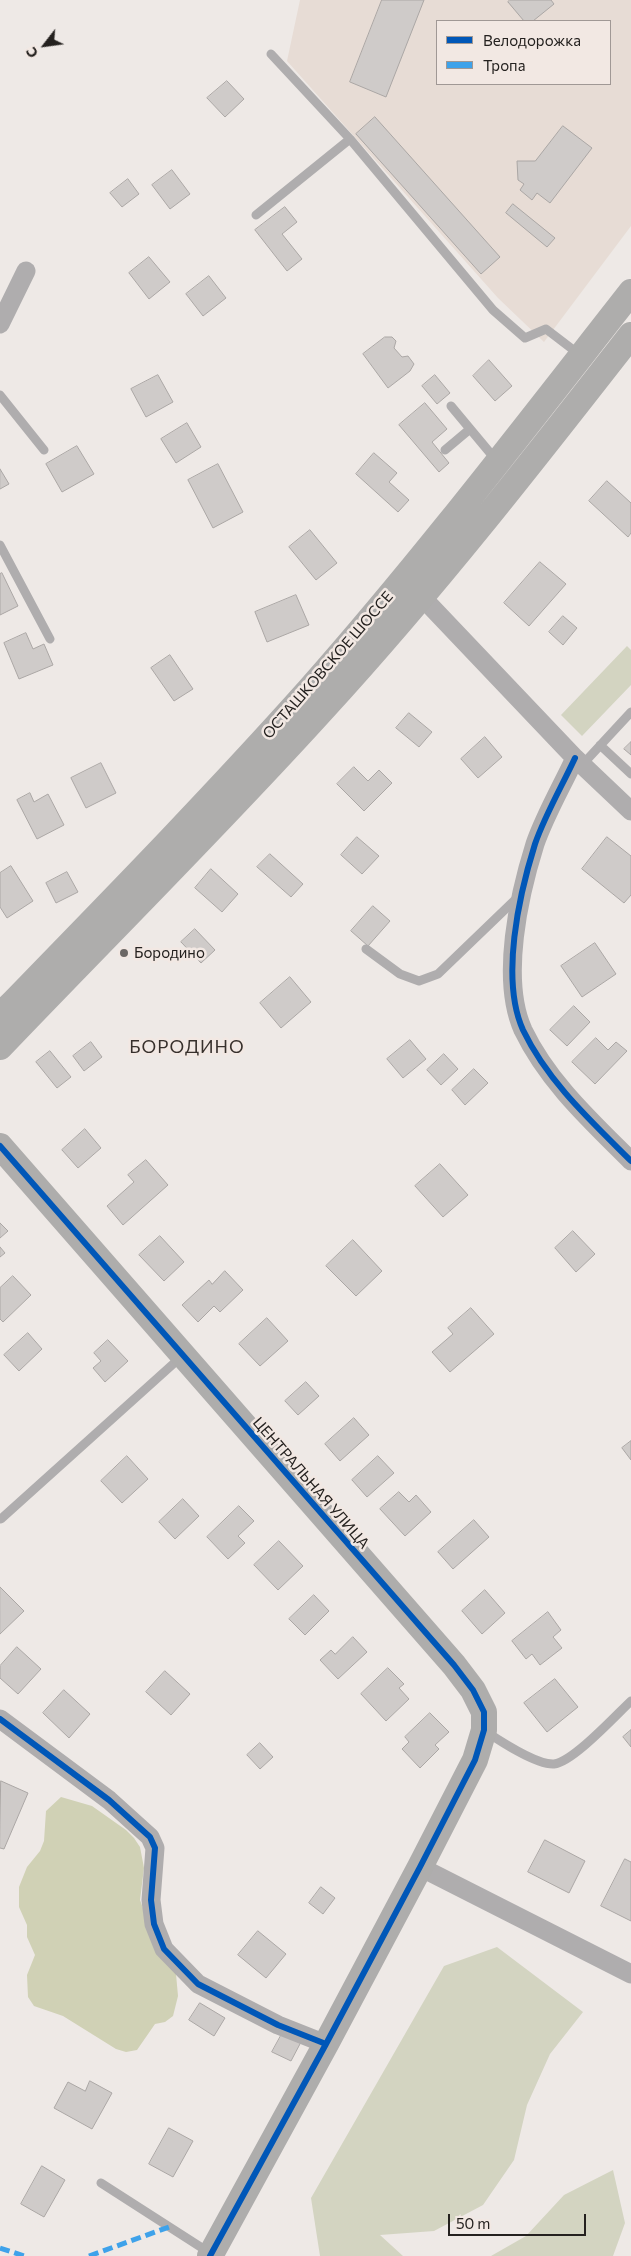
<!DOCTYPE html>
<html>
<head>
<meta charset="utf-8">
<style>
  body { margin:0 }
  #map { position:relative; width:631px; height:2256px; overflow:hidden; background:#eee9e6; font-family:Commissioner,sans-serif }
  canvas { display:block }
  .legend { position:absolute; left:436px; top:20px; width:175px; height:65px; box-sizing:border-box; background:#f2e8e3; border:1px solid #a09895; margin:0; padding:6px 9px; list-style:none; font-size:15px; color:#24211f }
  .legend li { display:flex; align-items:center; gap:10px; height:25px }
  .legend b { width:25px; border:1px solid #a09895 }
  .north { position:absolute; left:20px; top:20px; width:50px; height:50px; -webkit-text-stroke:4px #f2e8e3; paint-order:stroke; rotate:240deg; font-size:14px; font-weight:700; line-height:20px; text-align:center; color:#24211f }
  .north::after { content:''; display:block; margin:auto; width:18px; height:22px; background:#24211f; clip-path:polygon(50% 0,100% 100%,50% 72%,0 100%) }
  .scale { position:absolute; left:448px; top:2214px; width:138px; height:22px; box-sizing:border-box; border:2px solid #24211f; border-top:0; padding-left:6px; font-size:15px; line-height:18px; white-space:nowrap; color:#24211f; -webkit-text-stroke:4px #f2e8e3; paint-order:stroke }
</style>
</head>
<body>
<div id="map">
<canvas width="631" height="2256"></canvas>
<ul class="legend">
<li><b style="height:6px;background:#0057b8"></b>Велодорожка</li>
<li><b style="height:6px;background:#3ea2ea"></b>Тропа</li>
</ul>
<div class="north">С</div>
<div class="scale">50 m</div>
</div>
<script>
const context = document.querySelector('canvas').getContext('2d');
context.lineJoin = 'round';
function paint(path, color) { context.fillStyle = color; context.fill(path, 'evenodd'); }
function trace(path, color, width, dash) { context.strokeStyle = color; context.lineWidth = width; context.lineCap = dash ? 'butt' : 'round'; context.setLineDash(dash || []); context.stroke(path); }
function drawText(font, color, halo, rows, align = 'center') {
  context.font = font + ' Commissioner,sans-serif'; context.lineWidth = 5; context.setLineDash([]); context.textBaseline = 'middle'; context.strokeStyle = halo; context.fillStyle = color; for (const [text, x, y, turn = 0] of rows) {
    context.save(); context.translate(x, y); context.rotate((+turn || 0) * Math.PI / 180); context.textAlign = isNaN(turn) ? turn : align; if (halo) context.strokeText(text, 0, 0); context.fillText(text, 0, 0); context.restore();
  }
}
const built = new Path2D(`
  M300 0H631V226L544 342 498 298 287 61ZM437 21H610V84H437Z`);
const green = new Path2D(`
  M627 646 631 650V685L582 736 561 715Z
  M497 1947 583 2012 550 2054 527 2105 514 2160 483 2205 434 2231 380 2235 403 2256H320L311 2198 444 1966Z
  M613 2170 625 2223 613 2256H491L526 2236 564 2195Z`);
const forest = new Path2D(`
  M61 1797 92 1806 126 1830 134 1838 140 1847 144 1868 140 1900 147 1919 176 1974 178 1996 173 2016 165 2022 155 2024 137 2050 126 2052 116 2049 63 2016 34 2006 28 1997 27 1975 35 1955 27 1937V1925L19 1907V1887L27 1867 40 1851 44 1841 46 1811Z`);
const building = new Path2D(`
  M382 0H424L386 97 350 82Z
  M510 0H551L554 4 533 21H524L508 2Z
  M227 81 244 99 225 117 207 98Z
  M375 117 500 257 481 274 356 134Z
  M563 126 592 148 550 203 537 193 532 200 520 190 524 184 518 180 517 161H535Z
  M172 170 190 194 170 209 152 185Z
  M128 179 139 194 122 207 110 193Z
  M513 204 555 238 547 247 506 213Z
  M285 207 297 222 282 234 302 259 287 271 255 230Z
  M149 257 170 282 149 299 129 273Z
  M209 276 226 298 203 316 186 294Z
  M385 337H392L396 341 394 348 402 357 408 356 414 364 410 371 388 388 363 354Z
  M489 360 512 386 495 401 473 376Z
  M158 375 173 402 146 417 131 389Z
  M435 375 450 393 437 404 422 386Z
  M425 403 447 429 432 442 449 463 439 472 399 425Z
  M187 423 201 447 176 463 161 439Z
  M77 446 94 474 62 492 46 464Z
  M374 453 397 473 389 482 409 500 398 512 356 474Z
  M218 464 243 512 213 528 188 480Z
  M0 469 9 484 0 489Z
  M607 481 631 503V533L628 537 589 501Z
  M310 530 337 563 316 580 289 547Z
  M540 562 566 584 529 626 504 603Z
  M2 573 18 606 0 615V574Z
  M296 595 309 625 267 642 255 612Z
  M563 616 577 628 563 645 549 632Z
  M26 633 33 649 44 644 53 665 19 679 4 643Z
  M170 655 193 689 174 701 151 668Z
  M409 713 432 732 419 747 396 728Z
  M485 737 502 757 478 778 461 759Z
  M631 742V755L624 749Z
  M101 763 116 793 86 808 71 778Z
  M354 767 368 781 379 770 392 783 364 811 337 784Z
  M30 793 34 802 48 794 64 825 37 839 17 800Z
  M357 837 379 856 362 874 341 855Z
  M607 837 631 856V895L624 903 582 869Z
  M270 854 303 884 291 897 257 867Z
  M11 866 33 901 7 918 0 907V873Z
  M211 869 238 894 222 912 195 888Z
  M67 872 78 892 56 903 46 883Z
  M373 906 390 921 368 946 351 931Z
  M195 929 215 950 201 963 181 942Z
  M595 943 616 974 582 997 561 966Z
  M290 977 311 1002 281 1028 260 1003Z
  M574 1006 590 1022 567 1046 550 1030Z
  M596 1038 608 1050 616 1042 627 1051 595 1084 572 1062Z
  M410 1040 426 1059 403 1078 387 1059Z
  M91 1042 102 1057 84 1071 73 1056Z
  M50 1051 71 1077 57 1088 36 1062Z
  M444 1054 458 1069 441 1085 427 1070Z
  M474 1069 488 1083 465 1105 452 1090Z
  M85 1129 101 1148 78 1168 62 1150Z
  M146 1160 168 1185 123 1225 107 1206 134 1182 128 1175Z
  M440 1164 468 1195 443 1217 415 1186Z
  M0 1223 8 1231 0 1238Z
  M573 1231 595 1254 576 1272 555 1248Z
  M160 1236 184 1262 164 1281 139 1255Z
  M353 1240 382 1271 356 1296 326 1266Z
  M0 1247 5 1253 0 1257Z
  M225 1271 243 1290 220 1312 214 1306 198 1322 182 1305 209 1280 212 1284Z
  M13 1276 31 1295 3 1322 0 1319V1288Z
  M471 1308 494 1334 450 1372 432 1352 453 1334 448 1328Z
  M267 1318 288 1341 260 1366 239 1344Z
  M28 1333 42 1349 19 1371 4 1355Z
  M108 1340 128 1361 105 1382 93 1368 101 1361 94 1353Z
  M306 1382 319 1396 298 1415 285 1401Z
  M354 1418 369 1435 340 1461 325 1444Z
  M631 1441V1460L622 1448Z
  M127 1456 148 1479 122 1503 101 1481Z
  M378 1456 394 1473 367 1497 352 1480Z
  M399 1492 409 1502 416 1495 431 1512 405 1536 380 1509Z
  M183 1499 199 1516 175 1539 159 1522Z
  M239 1506 254 1521 238 1536 245 1543 228 1559 207 1537Z
  M474 1520 489 1537 453 1569 438 1552Z
  M279 1541 303 1566 278 1590 254 1565Z
  M0 1587 24 1611 0 1634Z
  M485 1590 505 1613 482 1634 462 1611Z
  M314 1595 329 1611 305 1635 289 1619Z
  M548 1612 561 1630 553 1637 562 1648 540 1665 532 1654 526 1659 512 1641Z
  M353 1637 367 1652 338 1679 320 1660 331 1650 335 1654Z
  M17 1647 41 1669 18 1694 0 1678V1666Z
  M388 1668 404 1684 399 1688 409 1699 386 1721 361 1694Z
  M165 1671 190 1694 171 1715 146 1692Z
  M555 1679 578 1707 547 1732 524 1703Z
  M64 1690 90 1714 69 1738 43 1713Z
  M430 1713 449 1732 435 1745 439 1749 420 1768 402 1749 409 1742 405 1737Z
  M631 1730V1747L623 1737Z
  M260 1743 273 1757 260 1769 247 1755Z
  M1 1781 28 1793 4 1849 0 1848Z
  M545 1840 585 1861 569 1893 528 1872Z
  M625 1859 631 1862V1921L601 1906Z
  M321 1887 335 1898 323 1914 309 1903Z
  M258 1931 286 1954 266 1978 238 1955Z
  M200 2003 225 2018 214 2036 189 2020Z
  M283 2032 301 2042 291 2061 272 2052Z
  M90 2081 112 2093 92 2129 54 2108 68 2082 85 2091Z
  M169 2128 193 2141 173 2177 149 2164Z
  M42 2166 65 2180 44 2217 21 2204Z`);
const lane = new Path2D(`
  M271 54 350 139 493 310 525 338 546 329 580 355
  M256 215 350 139
  M0 395 44 450
  M451 406 496 460
  M445 450 470 429
  M0 545 50 639
  M600 745 631 774
  M582 765 631 712
  M366 949 400 974 419 981 438 974 518 897
  M1 1519 182 1356
  M485 1731C500 1741 536 1765 554 1764 573 1762 616 1715 631 1701
  M101 2183 210 2253`);
const street = new Path2D(`
  M0 324 26 271
  M421 596 575 758 631 811
  M575 758C562 786 545 815 535 844 519 895 500 979 523 1030 548 1082 591 1121 631 1161
  M0 1719 109 1800 150 1837 155 1848 151 1900 154 1924 164 1949 198 1984 278 2025 326 2044
  M420 1867 631 1974`);
const secondary = new Path2D(`
  M0 1016C104 909 209 802 309 690 422 562 526 426 631 292
  M0 1047C108 934 219 824 324 708 433 589 532 462 631 335
  M0 1146 454 1665 473 1690 484 1712V1730L475 1760 420 1867 326 2044 210 2256`);
const quiet = new Path2D(`
  M0 2248 24 2256
  M89 2256 169 2227`);
const cycleway = new Path2D(`
  M575 758C562 786 545 815 535 844 519 895 500 979 523 1030 548 1082 591 1121 631 1161
  M0 1146 454 1665 473 1690 484 1712V1730L475 1760 420 1867 326 2044 210 2256
  M0 1719 109 1800 150 1837 155 1848 151 1900 154 1924 164 1949 198 1984 278 2025 326 2044`);
const markers = [
  [124,953,5,"#6b6765"]
];
const streetNames = [
  ["ОСТАШКОВСКОЕ ШОССЕ",328,665,-49],
  ["ЦЕНТРАЛЬНАЯ УЛИЦА",311,1483,49]
];
const poiNames = [
  ["Бородино",134,953]
];
const quarterNames = [
  ["БОРОДИНО",187,1047]
];
paint(built, '#e7dcd5');
paint(green, '#d3d4c1');
paint(forest, '#d0d1b5');
paint(building, '#cfcbc9');
trace(building, '#aba7a5', 1);
trace(lane, '#afadae', 9);
trace(street, '#afadae', 19);
trace(secondary, '#aeadac', 26);
trace(quiet, '#3ea2ea', 5, [10, 5]);
trace(cycleway, '#0057b8', 6);
for (const [x, y, r, color] of markers) { const dot = new Path2D(); dot.arc(x, y, r, 0, 2 * Math.PI); context.fillStyle = color; context.fill(dot); trace(dot, '#f2e8e3', 2); }
drawText('15px', '#24211f', '#f2e8e3', streetNames);
drawText('15px', '#24211f', '#f2e8e3', poiNames, 'left');
context.letterSpacing = '1px';
drawText('18px', '#37302c', '#f2e8e3', quarterNames);
context.letterSpacing = '0px';
</script>
</body>
</html>
